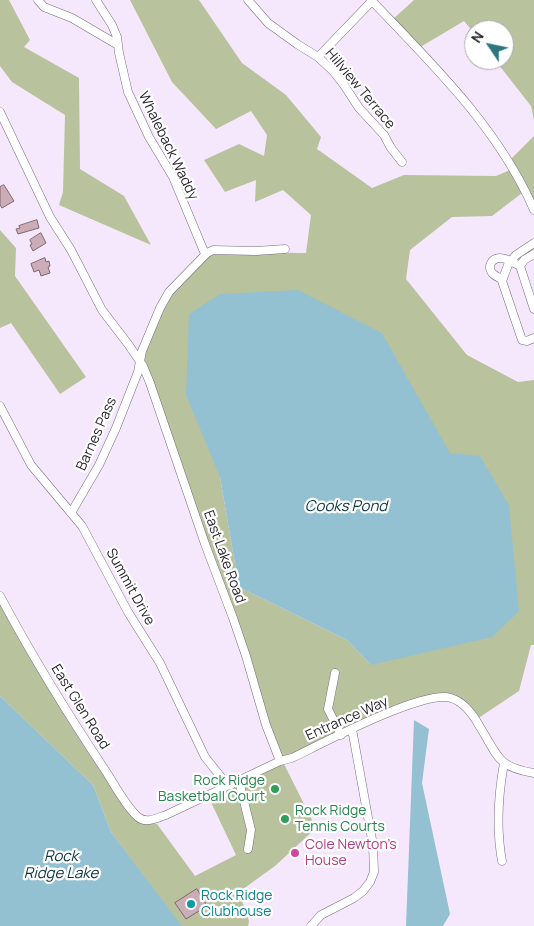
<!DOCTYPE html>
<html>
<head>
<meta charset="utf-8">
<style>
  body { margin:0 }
  #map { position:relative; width:534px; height:926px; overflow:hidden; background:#f5e8fc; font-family:Manrope,sans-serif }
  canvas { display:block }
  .north { position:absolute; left:464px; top:20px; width:50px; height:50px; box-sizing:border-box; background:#fff; border:1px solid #aaa8ab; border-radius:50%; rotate:304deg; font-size:14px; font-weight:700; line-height:20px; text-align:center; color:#2b252e }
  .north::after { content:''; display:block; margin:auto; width:18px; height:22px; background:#2d757f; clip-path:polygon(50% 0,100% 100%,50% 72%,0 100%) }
</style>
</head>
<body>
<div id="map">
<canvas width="534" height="926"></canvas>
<div class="north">N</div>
</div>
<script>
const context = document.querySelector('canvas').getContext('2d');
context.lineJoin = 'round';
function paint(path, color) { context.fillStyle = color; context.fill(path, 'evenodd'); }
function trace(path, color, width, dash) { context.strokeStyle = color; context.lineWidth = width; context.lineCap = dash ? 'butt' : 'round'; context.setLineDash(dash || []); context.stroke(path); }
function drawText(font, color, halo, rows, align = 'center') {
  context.font = font + ' Manrope,sans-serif'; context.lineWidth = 4.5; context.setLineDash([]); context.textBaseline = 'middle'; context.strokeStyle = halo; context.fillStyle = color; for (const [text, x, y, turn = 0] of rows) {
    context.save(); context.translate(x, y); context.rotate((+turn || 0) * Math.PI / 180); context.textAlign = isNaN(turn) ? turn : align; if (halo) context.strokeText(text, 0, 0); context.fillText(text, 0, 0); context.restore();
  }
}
const green = new Path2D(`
  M0 0H9L30 40 24 47 79 78 80 169 124 196 151 245 59 205 63 192 65 115 12 82 0 66Z
  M130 0H199L242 63 286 95 321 137 317 149 372 188 404 175 496 176 515 168 510 160 534 136V209L526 190 492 216 452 217 410 250 406 279 467 355 518 382 534 380V645H531L519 691 477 719 462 702 427 697 284 764 316 828 275 866 239 892 249 921 248 926H181L111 832 93 785 0 696V596L139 820 157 824 195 876 236 855 209 798 283 763 227 596 142 357 166 294 210 252 306 253 311 215 283 190 255 202 256 180 225 192 204 160 239 144 264 156 267 135 251 111 216 129 172 82ZM220 477 371 665 347 640 239 587Z
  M414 0H534V120L531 106 495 60H504V30H474V33L464 21 417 49 391 21Z
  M0 230 16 248 15 276 86 377 60 394 11 323 0 328Z`);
const water = new Path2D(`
  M298 290 382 333 450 453 480 456 509 505 519 611 492 637 371 665 347 640 239 587 220 477 186 395 189 314 220 294Z
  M0 696 93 785 111 832 182 926H0Z
  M414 720 429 729 422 783 450 914 443 926H406Z`);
const building = new Path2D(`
  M4 185 14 201 2 208 0 205V187Z
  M37 220 39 228 18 234 16 229 20 228 19 226Z
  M41 233 46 243 33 251 30 245 32 244 30 240Z
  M45 258 46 262 49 261 50 266 48 267 50 273 41 276 39 270 34 272 31 264Z
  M197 889 207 906 186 919 175 903Z`);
const minor = new Path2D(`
  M38 0 44 7 72 18 118 45
  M96 0 112 25 117 37 119 53 128 92 149 137 173 177 205 254
  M248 0 268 23 297 44 318 57 333 71 344 85 359 108 384 135 391 148 402 162
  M371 0C432 64 498 127 534 210
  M318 57 372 1
  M0 112 50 217 71 250 102 310 128 344 143 366 150 383 205 544 233 618 246 656 266 725 280 761
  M534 243 516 255 511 261 508 265 502 281 522 340 527 341 534 338
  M520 266 524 260 534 254
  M503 279C499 278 495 276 492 273 487 266 492 258 500 258 507 258 514 263 520 266L534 309
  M0 406 31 465 82 526 128 612 160 663 205 757 221 777 231 785
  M71 513 99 465 116 428 138 372 142 351 160 308 169 292 207 253 213 250 256 251 285 249
  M0 596C32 656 67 713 105 770 113 782 126 807 138 817 146 824 157 818 166 815L280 761 292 758C321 744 424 689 451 698 464 702 474 716 480 727 498 756 497 767 534 773
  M335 673 328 709 341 735
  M239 781 251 830 248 849
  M502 861C496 828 498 796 504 763
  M311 926 321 915 354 898 363 891 370 882 374 872 373 845 352 729`);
const markers = [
  [275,789,5,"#2e9e5b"],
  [285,819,5,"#2e9e5b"],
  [295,853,5,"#d1479c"],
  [191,904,5,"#0f9aa8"]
];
const streetNames = [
  ["Hillview Terrace",360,89,50],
  ["Whaleback Waddy",168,146,64],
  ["Barnes Pass",97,434,-66],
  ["East Lake Road",224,557,70],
  ["Summit Drive",130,587,61],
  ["East Glen Road",80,707,58],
  ["Entrance Way",347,719,-24]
];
const leisureNames = [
  ["Rock Ridge",265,781],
  ["Basketball Court",265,797],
  ["Rock Ridge",295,811,"left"],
  ["Tennis Courts",295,827,"left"]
];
const hotelNames = [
  ["Cole Newton’s",305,845],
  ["House",305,861]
];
const cultureNames = [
  ["Rock Ridge",201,896],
  ["Clubhouse",201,912]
];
const waterNames = [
  ["Cooks Pond",346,507],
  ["Rock",61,857],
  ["Ridge Lake",61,874]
];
paint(green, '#b8c29d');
paint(water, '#94c1d2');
paint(building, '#cbadb7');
trace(building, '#81666f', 1);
trace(minor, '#786b80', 9);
trace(minor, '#fff', 8);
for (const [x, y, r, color] of markers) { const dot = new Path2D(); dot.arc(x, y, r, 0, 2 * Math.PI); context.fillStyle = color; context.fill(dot); trace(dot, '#fff', 2); }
drawText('14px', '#2b252e', '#fff', streetNames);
drawText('14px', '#27864d', '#fff', leisureNames, 'right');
drawText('14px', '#b23c85', '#fff', hotelNames, 'left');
drawText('14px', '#0d838f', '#fff', cultureNames, 'left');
drawText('italic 15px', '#0a3441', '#fff', waterNames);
</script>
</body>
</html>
